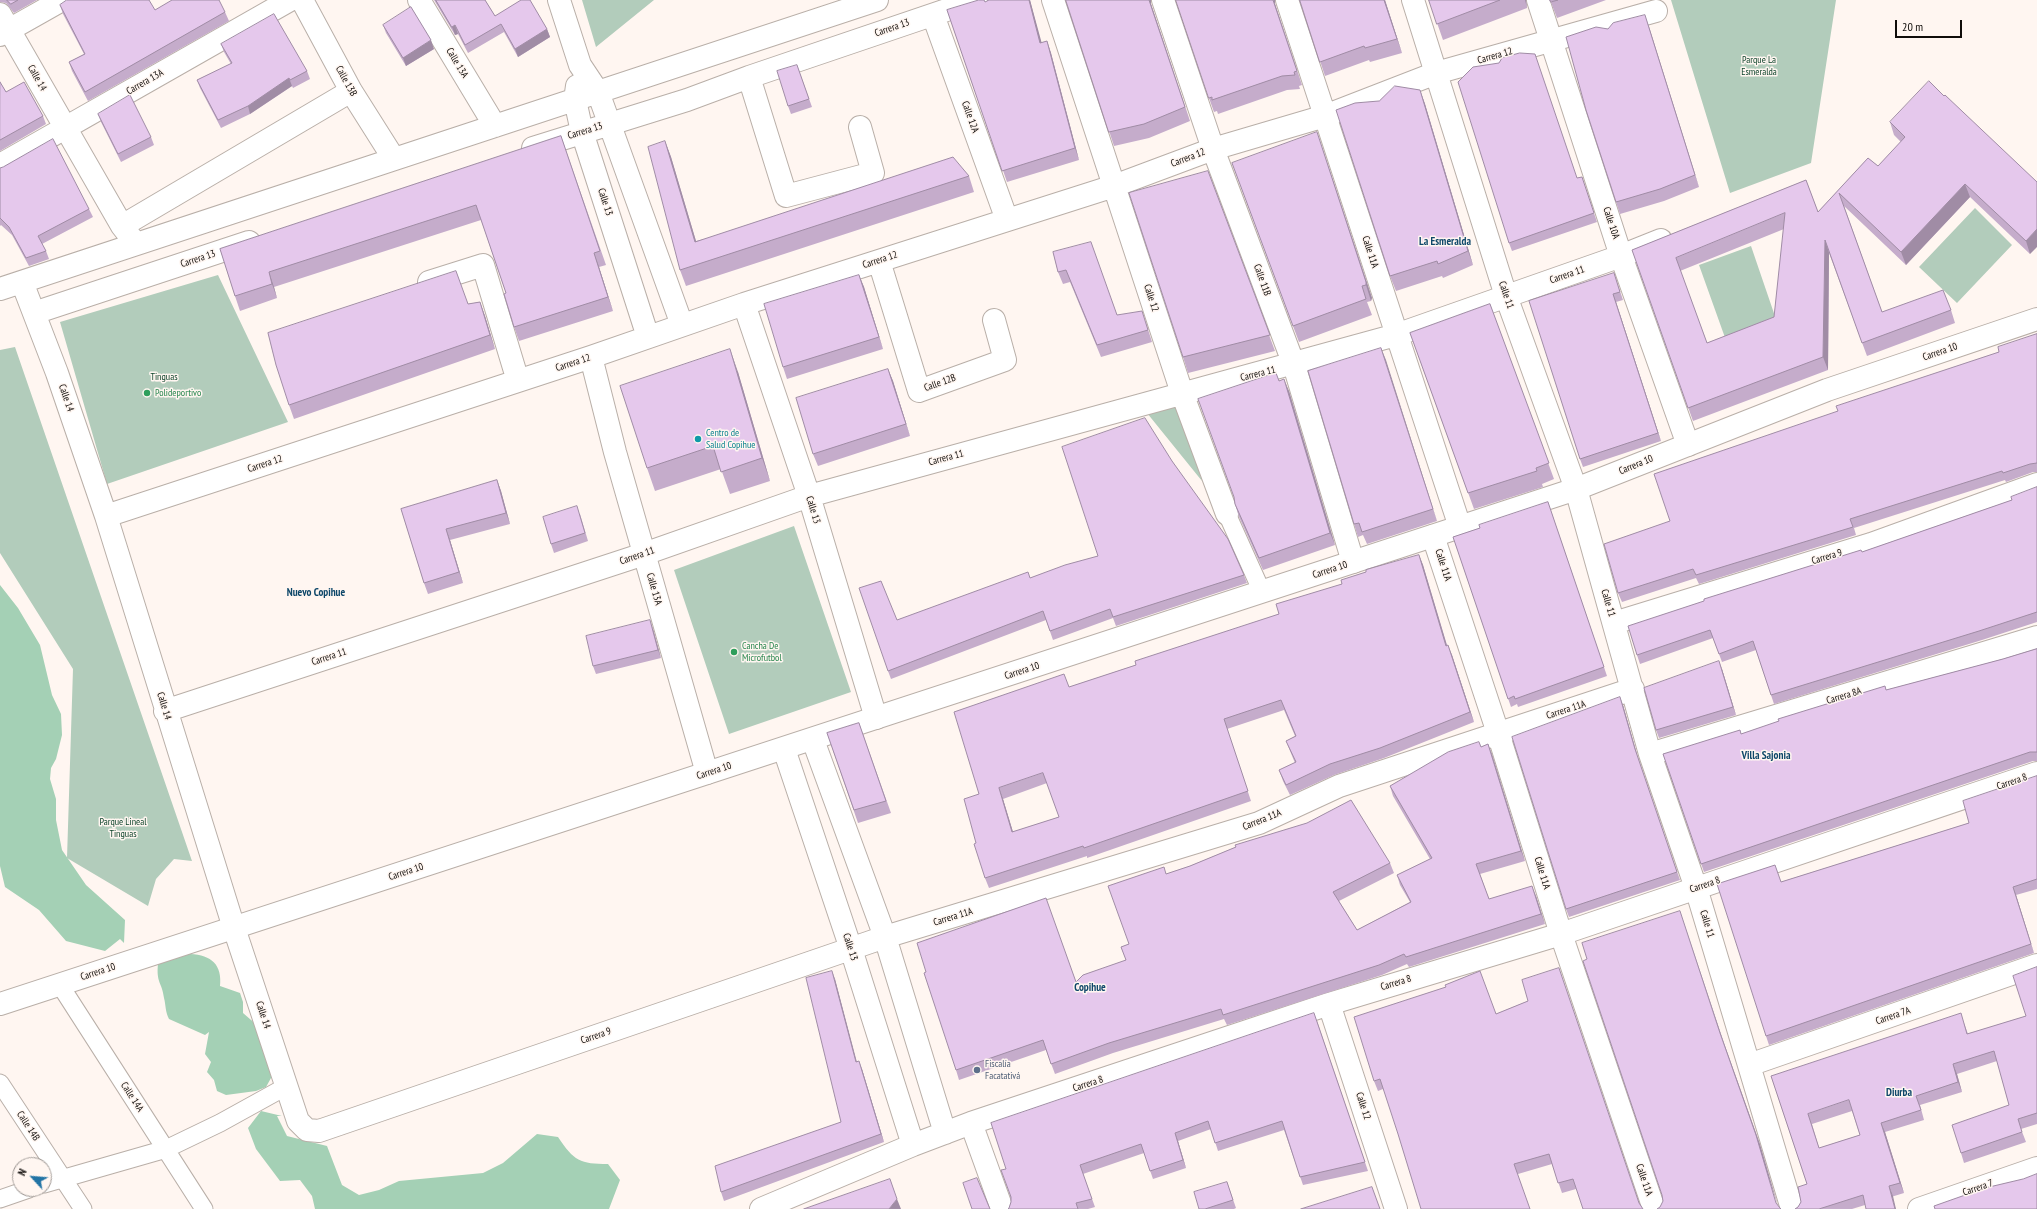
<!DOCTYPE html>
<html>
<head>
<meta charset="utf-8">
<style>
  body { margin:0 }
  #map { position:relative; width:2037px; height:1209px; overflow:hidden; background:#fff6f1; font-family:"PT Sans Narrow",sans-serif }
  canvas { display:block }
  .north { position:absolute; left:12px; top:1157px; width:40px; height:40px; box-sizing:border-box; background:#fff6f1; border:1px solid #9f9995; border-radius:50%; rotate:296deg; font-size:11px; font-weight:700; line-height:16px; text-align:center; color:#100d0a }
  .north::after { content:''; display:block; margin:auto; width:14px; height:18px; background:#2274a5; clip-path:polygon(50% 0,100% 100%,50% 72%,0 100%) }
  .scale { position:absolute; left:1895px; top:20px; width:67px; height:18px; box-sizing:border-box; border:2px solid #100d0a; border-top:0; padding-left:5px; font-size:12px; line-height:14px; white-space:nowrap; color:#100d0a; -webkit-text-stroke:3px #fff6f1; paint-order:stroke }
</style>
</head>
<body>
<div id="map">
<canvas width="2037" height="1209"></canvas>
<div class="north">N</div>
<div class="scale">20 m</div>
</div>
<script>
const context = document.querySelector('canvas').getContext('2d');
context.lineJoin = 'round';
function paint(path, color) { context.fillStyle = color; context.fill(path, 'evenodd'); }
function trace(path, color, width, dash) { context.strokeStyle = color; context.lineWidth = width; context.lineCap = dash ? 'butt' : 'round'; context.setLineDash(dash || []); context.stroke(path); }
function drawText(font, color, halo, rows, align = 'center') {
  context.font = font + ' "PT Sans Narrow",sans-serif'; context.lineWidth = 3; context.setLineDash([]); context.textBaseline = 'middle'; context.strokeStyle = halo; context.fillStyle = color; for (const [text, x, y, turn = 0] of rows) {
    context.save(); context.translate(x, y); context.rotate((+turn || 0) * Math.PI / 180); context.textAlign = isNaN(turn) ? turn : align; if (halo) context.strokeText(text, 0, 0); context.fillText(text, 0, 0); context.restore();
  }
}
const green = new Path2D(`
  M582 0H654L596 47Z
  M1671 0H1836L1811 163 1730 193Z
  M1975 208 2012 245 1957 303 1919 267Z
  M1751 246 1779 328 1728 346 1699 265Z
  M218 275 288 422 107 484 60 322Z
  M15 347 192 861 174 859 156 879 148 906 67 858 73 669 0 553V350Z
  M1178 403 1202 481 1147 413Z
  M794 526 851 692 729 734 674 570Z`);
const forest = new Path2D(`
  M0 585 18 608 40 645 52 695 61 714 62 735 56 759 51 768 50 779 56 799V820L62 850 86 885 125 920 124 943 120 939 105 951 66 941 39 910 5 887 0 866Z
  M190 954C212 955 222 965 220 986L240 993 243 1002V1013L258 1026 272 1067 271 1078 266 1087 256 1091 226 1095 217 1091 214 1080 207 1072 211 1062 205 1054 209 1032 205 1035 169 1019C165 1011 166 1006 164 998 162 982 156 983 158 964L168 958Z
  M261 1111 282 1116H277L287 1136 327 1146 342 1185 359 1195 379 1190 399 1181 483 1173 503 1163 537 1134 558 1137C574 1161 580 1164 608 1164L620 1180 609 1209H315L312 1196 300 1180 280 1181 256 1149 248 1128Z`);
const pedestrian = new Path2D(`
  M1227 514 1262 592
  M60 985 204 1209
  M0 1083 83 1209
  M44 1184 166 1149 220 1123 287 1086
  M0 1199 29 1189`);
const minor = new Path2D(`
  M302 0 351 91 394 159
  M419 0 495 126
  M559 0 580 65 598 92 682 325
  M1053 0 1182 393 1227 514
  M1163 0 1213 149 1294 365 1353 562
  M1287 0 1460 527
  M1413 0 1506 296 1576 489 1650 754 1696 888 1792 1209
  M1538 0 1621 256 1688 445
  M0 14 122 226 136 244
  M933 15 1007 220
  M0 35 62 0
  M749 77 786 196 873 173 860 127
  M577 86 575 100 582 132 648 337
  M533 148 687 100 749 77 976 0
  M0 165 290 0
  M122 226 351 91
  M879 261 919 391 1005 360 994 320
  M22 282 57 373 106 516 234 928 298 1121 307 1130 319 1131 885 937 1259 823 1339 786 1633 689
  M429 282 483 265 518 381
  M0 289 877 0
  M744 304 809 496 876 718
  M34 313 249 242
  M591 357 615 452 707 773
  M106 516 591 357 744 304 1114 186 1213 149 1325 116 1436 73 1656 11
  M1433 536 1498 733 1561 934 1654 1209
  M1614 623 1871 544 2037 484
  M165 711 644 554 809 496 1396 335 1621 256 1661 240
  M813 740 885 937 945 1133
  M784 749 851 949 913 1145
  M1650 754 2037 637
  M1329 1004 1396 1209
  M1749 1065 2037 965
  M971 1123 1002 1209
  M761 1209 913 1145 971 1123 1329 1004 1561 934 2037 773`);
const tertiary = new Path2D(`
  M0 1004 1576 489 1827 390 2037 319
  M1919 1209 2037 1168`);
const wall = new Path2D(`
  M0 0H37L14 13 6 3 0 2Z
  M434 0H485L495 16 547 29 550 37 518 57 504 32 468 53 458 34 455 35Z
  M1030 0 1041 43 1047 41 1051 53 1079 160 1007 182 947 10 985 2Z
  M1066 0H1151V4L1190 121 1149 138 1114 146Z
  M1300 0H1385L1402 53 1370 62 1369 60 1325 76Z
  M1429 0H1526L1527 8 1443 40Z
  M1550 0H1606L1557 18Z
  M1275 4 1302 85 1299 86 1300 89 1287 90 1218 114 1217 111 1214 112 1209 98Z
  M60 5 155 10 225 12 229 21 88 101 72 71 69 62 84 54 63 14Z
  M383 25 434 49 406 66 386 33Z
  M1649 27 1699 187 1664 201 1620 214 1616 202 1608 29Z
  M221 44 307 71 310 79 293 88 292 86 250 114 221 128 200 88 197 80 231 64 224 52Z
  M797 65 812 107 791 114 788 106Z
  M0 82 6 92 43 116 46 124 0 151Z
  M1420 90 1425 104 1473 265 1443 278 1442 276 1396 291 1390 276 1379 101Z
  M98 114 151 137 154 145 121 162 101 122Z
  M1890 122 2037 182 2030 254 1970 197 1906 265 1844 206 1882 312 1951 310 1955 323 1867 356 1829 253 1828 370 1693 421 1632 250 1806 180 1818 212 1868 158 1878 166 1901 142 1894 135ZM1784 229 1774 317 1707 343 1680 271Z
  M561 136 606 265 599 267 613 311 519 341 514 327 506 293 481 220 274 287 277 298 240 311 235 296 220 249Z
  M665 141 671 157 696 241 969 176 974 192 686 286 680 270Z
  M1322 148 1372 298 1371 301 1367 302 1372 315 1299 342 1232 163Z
  M0 168 89 209 93 217 42 244 46 251 49 259 29 266 12 235 1 225 0 226Z
  M1208 171 1275 351 1188 373 1183 357Z
  M1582 177 1597 222 1512 251 1509 243 1577 178Z
  M1053 252 1117 315 1146 323 1152 342 1101 357 1070 282 1063 284 1058 272Z
  M1614 273 1623 300 1616 302 1661 441 1583 467 1580 459Z
  M859 275 864 287 883 349 787 379 783 367Z
  M480 302 485 316 495 349 294 419 289 405 468 304Z
  M1490 304 1554 479 1542 484 1543 487 1474 509 1410 333Z
  M2037 334V472H2033L2006 482 2005 480 1854 528 1856 535 1699 584 1696 578 1622 602 1618 593 1670 521 1838 411 1999 352Z
  M1381 348 1437 521 1367 544 1363 535 1358 537 1354 524Z
  M888 369 893 381 910 436 818 466 813 454Z
  M738 372 770 481 730 494 721 469 655 491 647 468Z
  M1279 380 1289 391 1335 545 1263 570 1239 517 1235 504Z
  M1172 461 1244 575 1247 583 1116 626 1113 618 1053 640 1046 620 891 679 888 671 897 620 1030 578 1098 556Z
  M497 480 501 491 510 524 450 540 463 583 428 594 424 583 401 509Z
  M2037 487V622L1982 640 1774 704 1756 650 1722 662 1713 638 1640 664 1637 655 1862 552 2012 500Z
  M1548 502 1607 676 1518 707 1517 704 1511 707 1453 537 1480 528Z
  M580 514 588 541 554 553 551 544Z
  M1419 555 1423 565 1447 645 1452 655 1474 722 1384 758 1334 775 1290 795 1283 781 1279 770 1295 763 1290 751 1286 741 1295 736 1284 710 1227 729 1251 801 1087 858V856L989 888 985 878 976 843 979 794 1069 687 1136 665 1279 614 1342 584 1366 572ZM1047 783 1059 817 1013 832 1003 799Z
  M653 629 661 658 596 674 593 666Z
  M2037 649V761H2033L1704 872 1663 754 1741 734 1886 690 2003 659Z
  M1722 669 1736 715 1659 738 1656 730Z
  M1623 705 1638 758 1680 880 1569 917 1566 909Z
  M859 723 891 813 858 823 827 733Z
  M1488 744 1525 861 1480 874 1489 899 1536 896 1545 924 1409 967 1407 964 1382 975 1227 1025 1224 1019 1113 1053 1055 1074 1046 1050 959 1080 956 1070 926 972 1076 982 1126 960 1121 947 1129 944 1166 874 1190 866 1236 847 1235 845 1390 863 1394 873 1339 901 1357 930 1410 902 1400 885 1397 875 1430 859 1393 796 1390 786Z
  M2037 776V889L2016 895 2034 953 1769 1045 1766 1036 1781 882 1969 823Z
  M2037 967V1124L2021 1129 2026 1142 1964 1163 1961 1153 2009 1105 1997 1061 1957 1074 1962 1092 1920 1105 1924 1120 1885 1132 1904 1193 1852 1209H1795L1798 1207 1801 1202 1807 1184 1771 1076 1964 1023 1968 1034 2026 1016ZM1852 1111 1860 1135 1819 1148 1812 1124Z
  M1559 968 1576 1189 1562 1193 1552 1164 1518 1174 1383 1089 1378 1091 1374 1081 1496 1014 1528 1001Z
  M835 979 856 1061 862 1069 884 1142 724 1201 721 1192 841 1122Z
  M1317 1021 1368 1171 1303 1185 1284 1130 1218 1151 1211 1129 1178 1141 1186 1168 1153 1179 1144 1153 1083 1174 1095 1207 1088 1209H1008L1009 1208 1011 1202 1006 1169Z
  M1227 1182 1236 1208 1234 1209H1199Z`);
const shadedWall = new Path2D(`
  M1029 0H1030L1045 55 1040 43Z
  M1149 0H1151V4L1190 121Z
  M1273 0H1275V4L1302 85Z
  M1384 0H1385L1402 53 1397 39Z
  M1525 0H1526L1527 8Z
  M1645 15 1649 27 1699 187 1695 175Z
  M455 25 458 34 455 35 452 27Z
  M547 29 550 37 518 57 515 49Z
  M431 40 434 49 406 66 403 58Z
  M1047 41 1051 53 1079 160 1075 148Z
  M289 78 292 86 250 114 248 106Z
  M1420 90 1425 104 1473 265 1468 251Z
  M1317 132 1372 298 1371 301 1366 285Z
  M665 141 671 157 701 258 695 242Z
  M1965 184 1970 197 1906 265 1901 252Z
  M2037 229V247L2030 254 2026 241Z
  M1825 240 1829 253 1828 370 1823 357Z
  M594 253 599 267 613 311 608 297Z
  M269 272 274 287 277 298 272 284Z
  M859 275 864 287 883 349 879 337Z
  M1613 294 1616 302 1661 441 1658 433Z
  M480 302 485 316 495 349 490 335Z
  M1381 348 1386 360 1437 521 1433 509Z
  M730 349 738 372 770 481 762 458Z
  M888 369 893 381 910 436 906 424Z
  M1284 379 1289 391 1335 545 1330 533Z
  M497 480 501 491 510 524 506 513Z
  M446 529 450 540 463 583 459 572Z
  M1419 555 1423 565 1450 656 1446 646Z
  M650 620 653 629 661 658 658 650Z
  M1448 645 1452 655 1474 722 1470 712Z
  M1719 661 1722 669 1736 715 1733 707Z
  M1620 697 1623 705 1638 758 1680 880 1635 749Z
  M1488 744 1492 754 1525 861 1521 851Z
  M999 788 1003 799 1016 842 1012 832Z
  M1532 886 1536 896 1545 924 1541 914Z
  M2013 887 2016 895 2034 953 2031 944Z
  M1680 911 1724 1043 1760 1144 1779 1209 1720 1033Z
  M832 971 835 979 859 1070 856 1062Z
  M859 1061 862 1069 884 1142 881 1134Z
  M1953 1064 1957 1074 1962 1092 1958 1082Z
  M1881 1123 1885 1132 1904 1193 1900 1183Z
  M1175 1133 1178 1141 1186 1168 1183 1160Z
  M1889 1186 1893 1196 1896 1209H1895Z
  M897 1199 901 1209H889Z`);
const building = new Path2D(`
  M7 0H18L11 4Z
  M67 0H149L155 10 172 0H219L225 12 85 92 69 62 85 54 60 5Z
  M436 0H485L495 16 521 0H530L547 29 515 49 501 24 465 45 455 25 452 27Z
  M979 0H984L985 2 989 0H1029L1040 43 1047 41 1075 148 1002 171 947 10Z
  M1066 0H1149L1185 107 1144 124 1109 132Z
  M1176 0H1273L1297 71 1294 72 1295 75 1282 76 1212 100V97L1209 98Z
  M1300 0H1384L1397 39 1365 48 1364 46 1320 62Z
  M1429 0H1500L1437 24Z
  M1550 0H1558L1551 2Z
  M411 7 431 40 403 58 383 25Z
  M274 14 307 71 290 80 289 78 248 106 218 120 197 80 232 63 221 44Z
  M1645 15 1695 175 1660 189 1616 202 1586 110 1566 37 1596 27 1608 29 1613 23Z
  M1520 53 1535 54 1577 178 1582 177 1594 213 1509 243 1458 82 1473 67 1499 63 1502 58Z
  M797 65 809 99 788 106 777 71Z
  M1929 81 1944 96 1945 95 2037 182V229L2026 241 1965 184 1901 252 1839 193 1882 312 1943 290 1951 310 1862 343 1825 240 1823 357 1688 408 1632 250 1806 180 1818 212 1868 158 1878 166 1905 137 1890 122ZM1785 213 1774 317 1707 343 1676 258Z
  M0 82 6 92 24 82 43 116 0 140Z
  M1395 86 1420 90 1468 251 1438 264 1437 261 1390 276 1336 110 1355 103 1379 101Z
  M130 95 151 137 118 154 98 114Z
  M1317 132 1366 282V285L1362 286 1366 299 1293 326 1232 163Z
  M561 136 600 251 594 253 608 297 514 327 504 294 506 293 476 205 269 272 272 284 235 296 220 249Z
  M53 139 89 209 38 236 46 251 26 258 9 227 0 218V168L3 167Z
  M665 141 695 242 953 157 969 176 680 270 648 147Z
  M1208 171 1270 335 1183 357 1129 193Z
  M1091 242 1117 315 1142 311 1148 330 1097 345 1066 270 1058 272 1053 252Z
  M456 271 468 304 480 302 490 335 289 405 276 365 268 333Z
  M1614 273 1620 292 1613 294 1658 433 1580 459 1529 301Z
  M859 275 879 337 783 367 764 304Z
  M1490 304 1549 463 1536 468 1537 471 1468 493 1410 333Z
  M2037 334V463L2030 464 2003 473 2002 471 1850 519 1853 527 1696 575 1693 569 1618 593 1604 544 1670 521 1654 474 1838 411 1836 406 1999 352 1998 347Z
  M1381 348 1433 509 1362 532 1359 523 1354 524 1308 371Z
  M730 349 762 458 721 472 713 446 647 468 620 386Z
  M888 369 906 424 813 454 796 398Z
  M1276 373 1279 381 1284 379 1330 533 1259 558 1235 504 1234 497 1198 399Z
  M1145 418 1172 461 1228 539 1244 575 1113 617 1110 609 1050 631 1043 611 888 671 859 588 881 581 897 620 1028 572 1030 578 1065 565 1098 556 1062 447Z
  M497 480 506 513 446 529 459 572 424 583 401 509Z
  M2037 487V612L1979 631 1771 695 1753 641 1719 654 1710 630 1637 655 1628 626 1704 601V599L1861 550 1862 552 2012 500 2011 497Z
  M1548 502 1604 667 1515 699 1514 696 1508 699 1453 537 1480 528 1479 525Z
  M577 506 585 533 551 544 543 517Z
  M1419 555 1446 646 1448 645 1470 712 1380 748 1330 764 1286 785 1279 770 1296 762 1286 741 1296 736 1281 700 1224 719 1248 791 1084 848 1083 846 985 878 974 844 976 843 964 799 979 794 954 712 1064 674 1069 687 1136 665 1135 661 1279 614 1276 604 1342 584 1341 580 1366 572V570ZM1043 773 1059 817 1012 832 999 788Z
  M650 620 658 650 593 666 586 636Z
  M2037 649V752H2030L1701 864 1663 754 1740 730 1741 734 1779 721 1778 719 1885 686 1886 690 2003 659Z
  M1719 661 1733 707 1656 730 1644 688Z
  M1620 697 1635 749 1677 872 1566 909 1512 737Z
  M859 723 886 801 854 810 827 733Z
  M1479 742 1481 747 1488 744 1521 851 1476 864 1489 899 1532 886 1541 914 1406 957 1404 954 1379 965 1223 1015 1221 1009 1109 1043 1051 1064 1043 1040 956 1070 924 973 926 972 917 943 1046 898 1076 982 1083 975 1126 960 1121 947 1129 944 1108 886 1164 867 1166 874 1190 866 1236 847 1235 845 1307 823 1351 800 1390 863 1333 892 1357 930 1411 902 1397 875 1432 858 1390 786 1448 752Z
  M2037 776V879L2013 887 2031 944 1766 1036 1717 884 1775 865 1781 882 1969 823 1963 801Z
  M1680 911 1720 1033 1756 1135 1776 1203 1780 1208 1781 1209H1657L1660 1207 1663 1201 1662 1195 1583 961 1587 959 1582 943Z
  M2037 967V1113L2018 1119 2022 1132 1961 1153 1952 1125 2009 1105 1994 1051 1953 1064 1958 1082 1916 1096 1921 1110 1881 1123 1900 1183 1889 1186 1895 1209H1866L1863 1195 1819 1209H1795L1798 1207 1801 1202 1798 1187 1807 1184 1771 1076 1961 1013 1967 1034 2026 1016 2013 976ZM1849 1100 1860 1135 1819 1148 1808 1114Z
  M1559 968 1639 1203 1643 1209H1583L1573 1179 1558 1183 1549 1154 1514 1164 1530 1209H1421L1398 1134 1380 1079 1374 1081 1354 1017 1446 987 1445 985 1480 971 1496 1014 1528 1001 1522 980Z
  M832 971 856 1062 859 1061 881 1134 721 1192 715 1166 841 1122 806 978Z
  M1314 1013 1365 1162 1300 1177 1282 1121 1215 1143 1208 1121 1175 1133 1183 1160 1150 1171 1141 1144 1080 1165 1092 1199 1076 1203 1078 1209H1008L1009 1208 1011 1202V1197L1001 1170 1006 1169 991 1123Z
  M2037 1174V1209H1935L1934 1206 1985 1188 2023 1179Z
  M977 1178 990 1209H972L963 1183Z
  M890 1179 897 1199 889 1209H804Z
  M1227 1182 1233 1200 1205 1209H1199L1194 1192Z
  M1372 1187 1380 1209H1301Z`);
const markers = [
  [147,393,4,"#2e9e5b"],
  [698,439,4,"#0f9aa8"],
  [734,652,4,"#2e9e5b"],
  [977,1070,4,"#5c6f8a"]
];
const streetNames = [
  ["Carrera 13",892,28,-19],
  ["Carrera 12",1495,56,-16],
  ["Calle 13A",457,63,59],
  ["Calle 14",37,78,60],
  ["Calle 13B",346,81,61],
  ["Carrera 13A",145,82,-30],
  ["Calle 12A",970,117,70],
  ["Carrera 13",585,131,-17],
  ["Carrera 12",1188,158,-21],
  ["Calle 13",605,202,72],
  ["Calle 10A",1611,223,72],
  ["Calle 11A",1370,252,72],
  ["Carrera 13",198,259,-18],
  ["Carrera 12",880,260,-18],
  ["Carrera 11",1567,275,-19],
  ["Calle 11B",1262,280,70],
  ["Calle 11",1506,295,71],
  ["Calle 12",1151,298,72],
  ["Carrera 10",1940,352,-19],
  ["Carrera 12",573,363,-18],
  ["Carrera 11",1258,374,-14],
  ["Calle 12B",940,383,-20],
  ["Calle 14",66,398,71],
  ["Carrera 11",946,458,-15],
  ["Carrera 12",265,464,-18],
  ["Carrera 10",1636,465,-22],
  ["Calle 13",813,510,73],
  ["Carrera 11",637,556,-19],
  ["Carrera 9",1827,557,-17],
  ["Calle 11A",1443,565,72],
  ["Carrera 10",1330,570,-18],
  ["Calle 13A",654,589,74],
  ["Calle 11",1608,603,74],
  ["Carrera 11",329,657,-18],
  ["Carrera 10",1022,671,-18],
  ["Carrera 8A",1844,696,-17],
  ["Calle 14",164,706,73],
  ["Carrera 11A",1566,710,-18],
  ["Carrera 10",714,771,-18],
  ["Carrera 8",2012,782,-19],
  ["Carrera 11A",1262,820,-22],
  ["Carrera 10",406,872,-18],
  ["Calle 11A",1542,873,73],
  ["Carrera 8",1705,885,-19],
  ["Carrera 11A",953,917,-17],
  ["Calle 11",1707,924,73],
  ["Calle 13",850,947,72],
  ["Carrera 10",98,972,-18],
  ["Carrera 8",1396,983,-17],
  ["Calle 14",263,1015,72],
  ["Carrera 7A",1893,1016,-19],
  ["Carrera 9",596,1036,-19],
  ["Carrera 8",1088,1084,-18],
  ["Calle 14A",132,1097,57],
  ["Calle 12",1363,1106,72],
  ["Calle 14B",28,1126,57],
  ["Calle 11A",1644,1180,71],
  ["Carrera 7",1978,1188,-19]
];
const parkNames = [
  ["Parque La",1759,60],
  ["Esmeralda",1759,72],
  ["Tinguas",164,377],
  ["Parque Lineal",123,822],
  ["Tinguas",123,834]
];
const leisureNames = [
  ["Polideportivo",155,393],
  ["Cancha De",742,646],
  ["Microfutbol",742,658]
];
const cultureNames = [
  ["Centro de",706,433],
  ["Salud Copihue",706,445]
];
const serviceNames = [
  ["Fiscalía",985,1064],
  ["Facatativá",985,1076]
];
const neighbourhoodNames = [
  ["La Esmeralda",1445,242],
  ["Nuevo Copihue",316,593],
  ["Villa Sajonia",1766,756],
  ["Copihue",1090,988],
  ["Diurba",1899,1093]
];
paint(green, '#b2ccbb');
paint(forest, '#a4d0b5');
trace(pedestrian, '#b9afa8', 19);
trace(minor, '#b9afa8', 24);
trace(tertiary, '#b9afa8', 24);
trace(pedestrian, '#fff', 17);
trace(minor, '#fff', 22);
trace(tertiary, '#fff', 22);
paint(wall, '#c5accb');
paint(shadedWall, '#a08ca5');
paint(building, '#e5c8ec');
trace(building, '#a08ca5', 1);
for (const [x, y, r, color] of markers) { const dot = new Path2D(); dot.arc(x, y, r, 0, 2 * Math.PI); context.fillStyle = color; context.fill(dot); trace(dot, '#fff6f1', 1.5); }
drawText('10px', '#100d0a', '#fff6f1', streetNames);
drawText('10px', '#0d432a', '#fff6f1', parkNames);
drawText('10px', '#27864d', '#fff6f1', leisureNames, 'left');
drawText('10px', '#0d838f', '#fff6f1', cultureNames, 'left');
drawText('10px', '#4e5e75', '#fff6f1', serviceNames, 'left');
drawText('bold 11px', '#0e4769', '#fff6f1', neighbourhoodNames);
</script>
</body>
</html>
